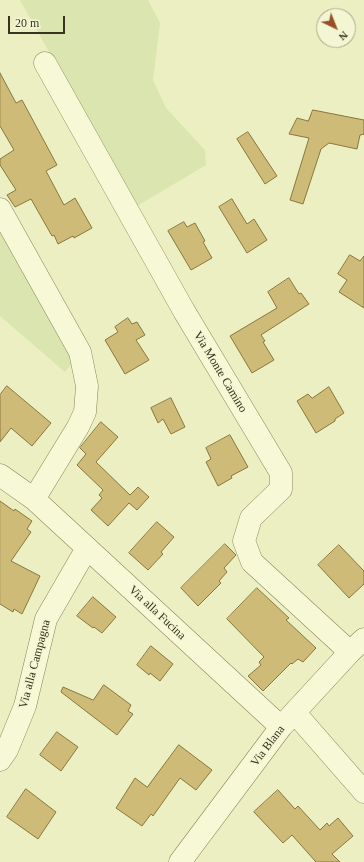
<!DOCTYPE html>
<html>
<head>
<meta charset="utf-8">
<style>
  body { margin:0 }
  #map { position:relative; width:364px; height:862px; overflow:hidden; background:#ecefc2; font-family:Georgia,serif }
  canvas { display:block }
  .north { position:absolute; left:316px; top:8px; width:40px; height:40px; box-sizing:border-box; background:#f3f6d2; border:1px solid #a9a88a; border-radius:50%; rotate:137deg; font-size:11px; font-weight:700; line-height:16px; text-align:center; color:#39341d }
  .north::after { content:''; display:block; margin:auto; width:14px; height:18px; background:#995028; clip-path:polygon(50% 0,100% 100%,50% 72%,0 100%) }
  .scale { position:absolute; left:8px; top:16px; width:57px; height:18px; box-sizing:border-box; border:2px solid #39341d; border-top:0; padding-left:5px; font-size:12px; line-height:14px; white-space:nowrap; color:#39341d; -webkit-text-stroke:3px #f3f6d2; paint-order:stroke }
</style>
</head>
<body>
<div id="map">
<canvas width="364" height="862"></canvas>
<div class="north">N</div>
<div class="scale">20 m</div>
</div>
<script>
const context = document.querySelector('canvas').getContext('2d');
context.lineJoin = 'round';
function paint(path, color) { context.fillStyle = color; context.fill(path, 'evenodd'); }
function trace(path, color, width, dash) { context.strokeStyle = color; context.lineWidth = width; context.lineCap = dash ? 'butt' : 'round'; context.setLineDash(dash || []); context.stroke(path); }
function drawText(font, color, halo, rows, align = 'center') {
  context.font = font + ' Georgia,serif'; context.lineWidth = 3; context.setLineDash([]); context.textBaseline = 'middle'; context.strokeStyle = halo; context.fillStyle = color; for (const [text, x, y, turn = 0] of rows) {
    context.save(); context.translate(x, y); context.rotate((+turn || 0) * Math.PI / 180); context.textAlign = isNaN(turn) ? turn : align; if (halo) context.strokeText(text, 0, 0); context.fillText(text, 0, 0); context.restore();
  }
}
const farmland = new Path2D(`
  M20 0H148L160 23 153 80 166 108 205 150 206 165 137 206 91 127Z
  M0 220 76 359 65 372 0 316Z`);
const building = new Path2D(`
  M0 73 16 103 22 100 57 165 46 171 64 205 75 198 92 228 74 238 73 236 58 244 54 235 52 236 31 199 15 207 7 195 16 190 0 165V159L14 150 0 126Z
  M313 110 364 120V134L360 135 357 149 329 143 321 149 303 204 290 200 309 138 289 134 297 118 308 121Z
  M248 132 277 176 265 184 237 139Z
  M232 199 247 224 254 219 267 240 247 253 219 207Z
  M184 222 187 227 195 223 205 241 203 242 212 258 191 270 168 231Z
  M350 255 360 261 364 256V308L339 292 347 280 338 274Z
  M289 278 299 294 301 293 309 304 261 335 265 341 263 342 274 360 252 373 230 336 277 308 268 292Z
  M128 318 132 324 137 322 145 335 136 340 149 360 125 374 105 340 118 332 115 327Z
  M7 386 51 423 32 446 11 428 0 442V395Z
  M329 387 344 413 335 419V421L316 433 297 401 308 394 312 398Z
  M171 398 185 427 171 434 163 419 158 423 151 408Z
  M101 422 118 437 96 462 130 495 138 487 149 497 137 510 129 503 108 526 91 510 102 498 99 495 103 490 77 465 86 454 80 448Z
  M230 435 248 467 231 476 232 478 218 486 206 462 211 459 206 448Z
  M0 501 14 511 15 509 32 521 27 529 31 532 11 561 40 576 22 614 14 609 13 612 0 604Z
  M157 522 174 537 161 552 163 554 148 570 129 553Z
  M225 544 236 555 224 568 227 572 219 581 221 583 198 606 181 588Z
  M339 545 364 571V584L349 598 318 565Z
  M257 588 289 618 286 620 316 648 303 662 298 659 292 664 291 663 263 691 248 676 261 665 259 662 264 657 227 619Z
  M93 597 116 617 102 633 94 627 93 628 77 616Z
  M151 646 173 664 160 681 150 673 149 675 137 665Z
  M104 685 131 705 128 711 133 714 117 735 61 692 63 687 93 700Z
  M57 732 78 747 61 771 40 755Z
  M179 745 212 770 196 790 180 778 153 816 151 814 142 826 116 808 135 778 147 787Z
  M26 789 56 812 38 839 7 817Z
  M278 790 295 809 298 806 320 830 327 823 329 826 338 818 353 836 332 854 340 862H316L292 835 283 843 254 812Z`);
const minor = new Path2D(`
  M45 63 184 311 281 473V489L251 518 244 541 252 562 350 652
  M0 209 80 352 87 386 85 412 78 427 34 499
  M0 475 34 499 281 727
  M295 713 364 792
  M0 760 7 750 25 706 46 619 87 548
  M180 862 281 727 350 652 364 639`);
const streetNames = [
  ["Via Monte Camino",220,372,59],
  ["Via alla Fucina",157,613,43],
  ["Via alla Campagna",35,664,-75],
  ["Via Blana",268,746,-53]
];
paint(farmland, '#dae5af');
paint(building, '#cebb77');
trace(building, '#89773e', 1);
trace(minor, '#898459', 23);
trace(minor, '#f7f9d6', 22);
drawText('12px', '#39341d', '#f3f6d2', streetNames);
</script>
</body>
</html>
